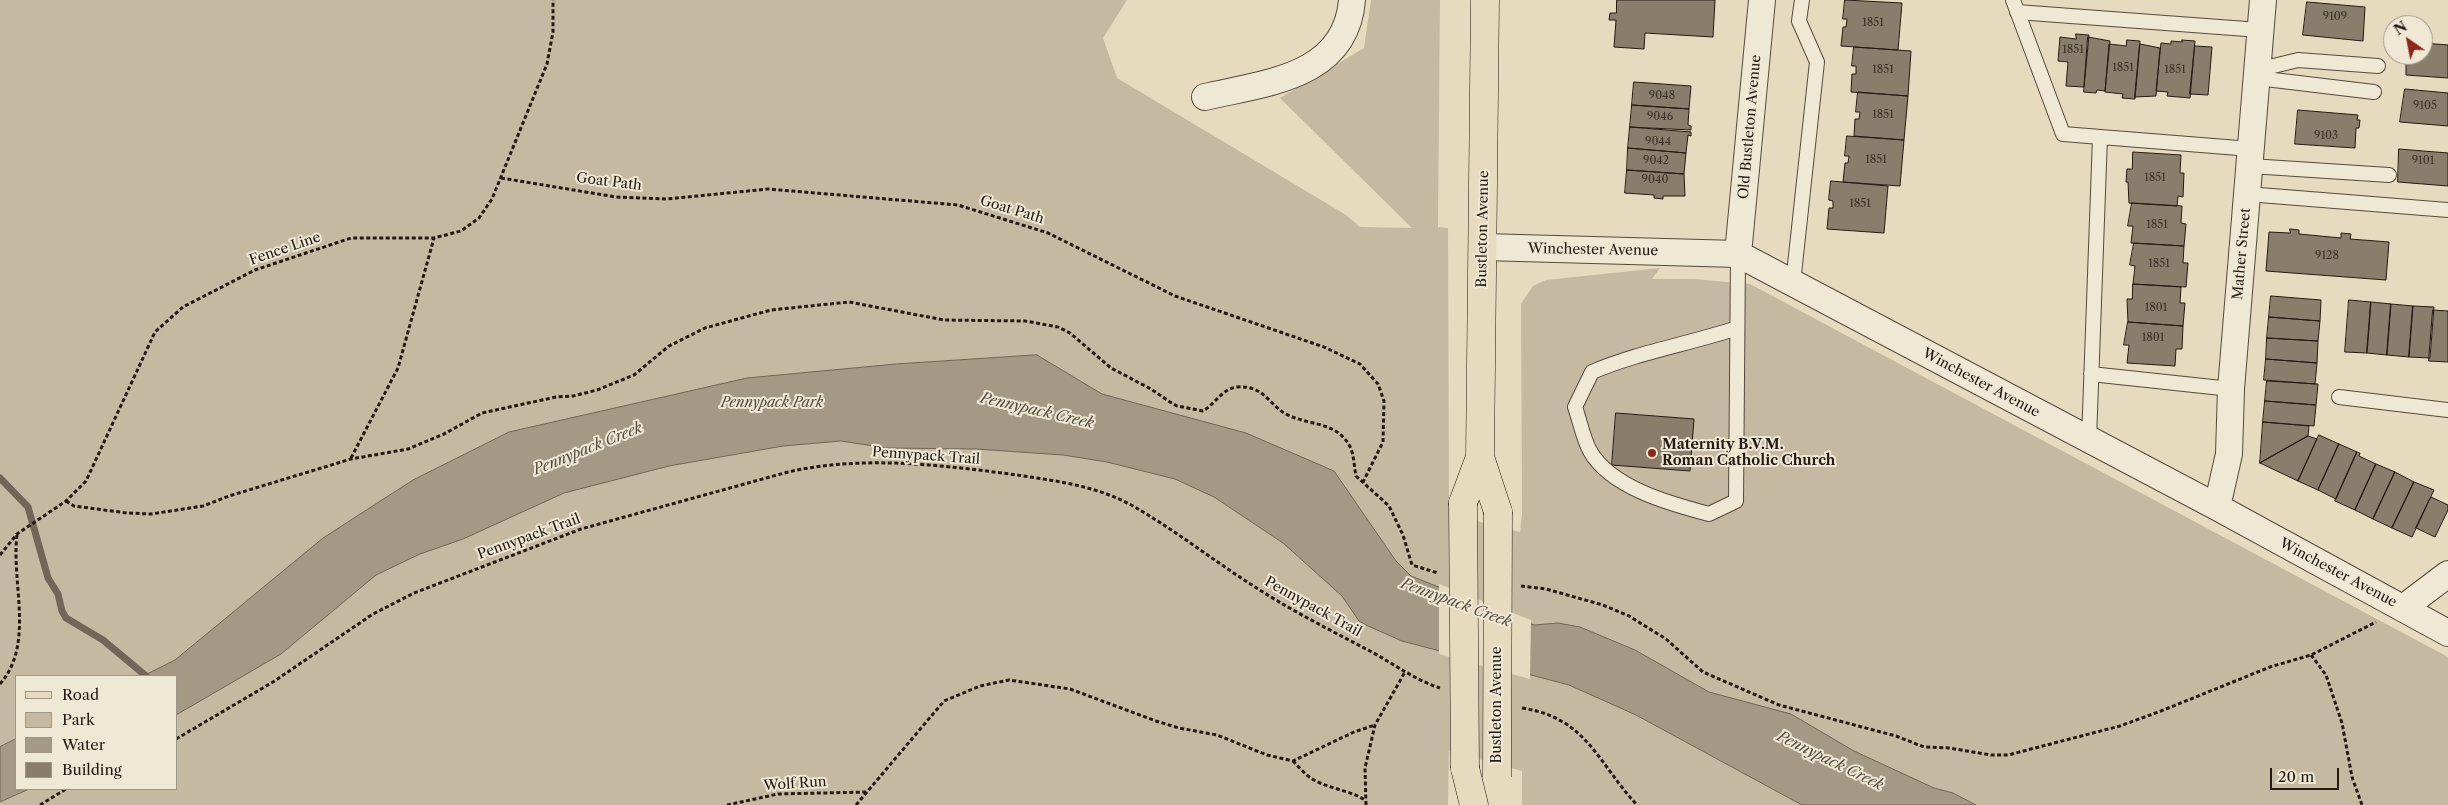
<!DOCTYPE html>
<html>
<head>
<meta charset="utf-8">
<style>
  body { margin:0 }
  #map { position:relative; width:2448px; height:805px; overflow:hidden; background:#e6dbbe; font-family:"Libre Caslon Text",serif }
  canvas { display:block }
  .legend { position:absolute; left:15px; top:675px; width:162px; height:115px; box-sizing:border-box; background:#efe8d5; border:1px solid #9e9687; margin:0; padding:6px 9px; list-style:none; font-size:15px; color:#241a13 }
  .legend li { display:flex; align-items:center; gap:10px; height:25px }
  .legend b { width:25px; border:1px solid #9e9687 }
  .north { position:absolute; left:2383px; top:15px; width:50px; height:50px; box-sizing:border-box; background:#efe8d5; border:1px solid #9e9687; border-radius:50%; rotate:327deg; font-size:14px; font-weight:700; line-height:20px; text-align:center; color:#241a13 }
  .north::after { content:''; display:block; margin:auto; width:18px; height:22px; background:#8f2418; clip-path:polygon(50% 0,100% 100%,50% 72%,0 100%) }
  .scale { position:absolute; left:2270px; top:768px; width:69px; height:22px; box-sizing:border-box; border:2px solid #241a13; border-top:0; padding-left:6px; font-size:15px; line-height:18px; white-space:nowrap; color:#241a13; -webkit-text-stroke:4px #efe8d5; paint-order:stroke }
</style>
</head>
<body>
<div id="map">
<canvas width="2448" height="805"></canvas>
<ul class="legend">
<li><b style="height:6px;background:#e6dbbe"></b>Road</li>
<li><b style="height:14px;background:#c5baa1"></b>Park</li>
<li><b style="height:14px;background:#a49984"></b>Water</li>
<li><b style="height:14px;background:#897e6c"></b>Building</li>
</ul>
<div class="north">N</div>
<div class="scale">20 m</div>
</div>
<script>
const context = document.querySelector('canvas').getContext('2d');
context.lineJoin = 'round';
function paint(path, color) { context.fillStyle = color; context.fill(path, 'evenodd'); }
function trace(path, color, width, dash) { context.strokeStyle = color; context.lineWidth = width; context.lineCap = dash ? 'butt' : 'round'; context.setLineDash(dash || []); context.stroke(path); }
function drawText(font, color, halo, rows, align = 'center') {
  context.font = font + ' "Libre Caslon Text",serif'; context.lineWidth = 4; context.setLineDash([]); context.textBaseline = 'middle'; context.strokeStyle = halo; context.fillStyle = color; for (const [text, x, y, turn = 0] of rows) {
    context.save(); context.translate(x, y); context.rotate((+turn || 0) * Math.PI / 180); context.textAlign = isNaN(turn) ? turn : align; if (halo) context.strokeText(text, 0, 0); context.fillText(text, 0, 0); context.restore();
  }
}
const green = new Path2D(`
  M0 0H1127L1103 38 1117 78 1346 215 1360 227 1412 228 1280 98 1364 48 1371 0H1440L1438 227 1448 228 1449 514 1520 532 1522 514 1521 304 1533 286 1546 280 1660 268 1652 279H1694L1750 284 2448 657V805H1522V771L1449 751 1448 805H0ZM16 676H176V789H16Z`);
const water = new Path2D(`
  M1037 355 1102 394 1246 433 1334 471 1396 561 1411 576 1534 625 1558 623 1580 627 1635 650 1709 692 1791 714 1854 751 1934 788 1953 793 1976 805H1802L1636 715 1569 685 1402 641 1368 626 1359 621 1342 596 1283 543 1214 497 1175 479 1107 462 1063 455 976 449 887 448 841 441 783 446 669 466 564 493 463 539 420 554 376 575 281 654 176 715V676H143L175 660 323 538 413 480 509 432 747 378 896 364Z
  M16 739V789H29L0 802V747Z`);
const pier = new Path2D(`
  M1439 584 1531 620 1530 679 1439 654Z`);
const stream = new Path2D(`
  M0 478 28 507 48 578 58 594 62 611 66 618 103 640 146 676`);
const building = new Path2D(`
  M1617 0H1715L1713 37 1645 33 1644 49 1614 47 1616 20H1609L1610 13H1616Z
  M1845 0 1902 3 1898 50 1841 46 1843 27H1846L1847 19H1843Z
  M2307 2 2365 7 2363 41 2303 35Z
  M2076 34 2089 35 2084 87 2066 86 2068 62 2058 61 2060 37 2076 39Z
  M2088 37 2110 41 2105 91 2097 90 2096 93 2084 92Z
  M2127 40 2140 41 2135 99 2122 98 2123 94 2105 92 2109 44 2126 46Z
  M2182 40 2195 41 2190 98 2167 96 2168 92 2156 91 2161 43 2171 44V41L2182 42Z
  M2423 43 2448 45V78L2406 75V55H2423Z
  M2140 44 2160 48 2156 96 2135 97Z
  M2195 46 2212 47 2208 95 2190 94Z
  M1854 47 1911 51 1908 96 1851 92 1852 74H1856V66H1852Z
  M1634 82 1691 86 1689 109 1632 105Z
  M2405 89 2448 93V126L2400 122Z
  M1858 92 1908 96 1904 140 1854 136 1855 119H1859L1860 112H1856Z
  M1632 105 1689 109 1688 125 1691 126V130L1630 127Z
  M2298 110 2358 115 2357 120H2360L2359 128H2356L2355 148 2295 144Z
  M1630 127 1691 132V136L1688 135 1686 153 1628 148Z
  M1847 136 1904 140 1900 186 1843 182 1845 163H1848L1849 156H1845Z
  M1628 148 1686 153 1684 174 1627 170Z
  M2399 149 2448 153V186L2398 182Z
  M2133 152 2181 155 2180 173H2184L2183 197 2178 196 2177 206 2129 203 2128 182H2126L2127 169H2132Z
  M1627 170 1684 174 1685 196H1663V199L1654 198V195L1625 193Z
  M1831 181 1888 186 1884 233 1827 229 1829 208H1833V201L1829 200Z
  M2132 203 2182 206 2181 223 2186 224 2184 246 2131 243 2133 226H2128Z
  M2290 229 2299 230V234L2341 238V233L2351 234 2350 239 2389 242 2386 280 2266 271 2269 232 2290 233Z
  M2134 243 2184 246 2183 263H2188L2186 287 2133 284 2135 266 2130 265Z
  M2133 284 2181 287 2180 303H2185L2183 326 2128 322 2127 299H2132Z
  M2271 296 2321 300 2320 321 2269 317Z
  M2349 300 2371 302 2367 353 2345 352Z
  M2371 302 2391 304 2387 355 2367 353Z
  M2391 304 2413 306 2409 357 2387 355Z
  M2413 306 2434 307 2430 358 2409 357Z
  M2433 310 2448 311V362L2429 361Z
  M2269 317 2320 321 2318 341 2267 338Z
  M2128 322 2183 326 2182 349H2176L2175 366 2127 363 2129 345H2124Z
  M2267 338 2318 341 2317 363 2266 359Z
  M2266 359 2317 363 2315 384 2264 380Z
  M2267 381 2318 384 2316 405 2265 401Z
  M2265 401 2316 405 2314 426 2263 422Z
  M1616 413 1694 419 1690 471 1612 465Z
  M2263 422 2309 426 2308 436 2260 463Z
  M2319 435 2339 444 2318 490 2298 481Z
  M2308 436 2317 439 2298 481 2260 463Z
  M2339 444 2357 452 2336 499 2318 490Z
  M2357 452 2360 453 2359 456 2376 464 2355 510 2335 501Z
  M2376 464 2395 472 2373 519 2355 510Z
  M2395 472 2414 482 2392 528 2373 519Z
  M2414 482 2434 490 2412 537 2392 528Z
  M2431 497 2448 505V510L2435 537 2416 528Z`);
const path = new Path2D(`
  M501 178 616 197 667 199 768 189 958 205 1048 233 1175 296 1324 347 1360 364 1378 384 1384 401 1383 442 1362 484
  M351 458 398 368 434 238
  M66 501 74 506 127 513 151 514 203 506 229 496 351 459 408 449 444 434 482 413 556 397 573 396 597 390 634 375 669 346 705 328 771 310 849 302 944 320 1025 321 1058 327 1070 333 1111 368 1151 389 1170 402 1177 406 1203 411C1216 403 1222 389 1237 387 1264 385 1268 404 1286 414 1304 424 1329 422 1343 437 1355 449 1353 461 1356 476L1389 506 1403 535 1412 565 1438 573
  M0 555 17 534 66 501 86 481 155 332 183 307 255 270 351 238H434L461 231 479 218 492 199 547 64 553 32V0
  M1521 586 1546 589 1603 605 1629 616 1666 639 1703 672 1779 705 1896 736 1924 747 1949 748 1991 755H2008L2120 726 2161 711 2270 667 2311 655 2376 622
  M2311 655 2326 675 2342 723 2352 777 2362 805
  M0 684C35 644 11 583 17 535
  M1522 708C1587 718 1597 762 1637 805
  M176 739 273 682 373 614 414 593 581 529 788 472C863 455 942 465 1017 475 1056 481 1098 486 1133 506 1175 530 1214 561 1255 587 1292 611 1332 631 1370 651 1394 664 1415 680 1440 688
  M1293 761C1299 767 1306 776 1314 780 1330 789 1349 790 1365 800
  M40 805 66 789
  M727 805 778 794 866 792
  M856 805 944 701 980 686 1009 680 1070 689 1156 721 1179 728 1217 735 1267 755 1293 761 1354 732 1375 725
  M1366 805 1365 768 1375 725 1405 672`);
const service = new Path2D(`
  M2013 0 2063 134 2251 149
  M2017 12 2260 30
  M2257 70 2298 60 2378 66
  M2257 78 2374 92
  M2250 166 2389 175
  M2247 194 2448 210
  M1793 283 1817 62 1799 21 1802 0
  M1737 328C1689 344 1639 352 1592 372L1575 407C1580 421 1583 438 1590 451 1611 488 1671 504 1709 514L1736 501 1738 254
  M2091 374 2231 389
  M2339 397 2448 410
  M2089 440 2100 137`);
const minor = new Path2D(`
  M1205 97C1264 83 1346 78 1352 0
  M1483 247 1738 254 2217 507 2448 633
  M1738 254 1762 0
  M2217 507 2229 454 2231 389 2263 0
  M2403 608 2448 574`);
const primary = new Path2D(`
  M1480 457 1498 512
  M1463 503 1480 457 1485 0
  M1465 768 1474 805`);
const primaryBridge = new Path2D(`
  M1463 503 1465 768
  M1497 777 1498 512`);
const markers = [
  [1652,453,5,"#8f2418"]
];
const numberNames = [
  ["9109",2335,17],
  ["1851",1873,23],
  ["1851",2073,50],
  ["1851",2123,68],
  ["1851",1883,70],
  ["1851",2175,70],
  ["9048",1662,96],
  ["9105",2425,106],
  ["1851",1883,115],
  ["9046",1660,117],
  ["9103",2326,136],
  ["9044",1658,142],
  ["1851",1876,160],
  ["9042",1656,161],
  ["9101",2423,161],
  ["1851",2155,178],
  ["9040",1655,180],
  ["1851",1860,204],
  ["1851",2157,225],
  ["9128",2327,256],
  ["1851",2159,264],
  ["1801",2156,308],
  ["1801",2153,338]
];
const streetNames = [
  ["Old Bustleton Avenue",1750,127,-85],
  ["Goat Path",609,182,7],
  ["Goat Path",1012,210,17],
  ["Bustleton Avenue",1483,229,-89],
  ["Fence Line",285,249,-19],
  ["Winchester Avenue",1593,250,1],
  ["Mather Street",2242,254,-85],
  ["Winchester Avenue",1981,383,28],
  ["Pennypack Trail",926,456,4],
  ["Pennypack Trail",529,537,-20],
  ["Winchester Avenue",2338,573,28],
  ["Pennypack Trail",1313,607,29],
  ["Bustleton Avenue",1497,705,-90],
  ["Wolf Run",795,784,-4]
];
const parkNames = [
  ["Pennypack Park",772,403]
];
const poiNames = [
  ["Maternity B.V.M.",1662,445],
  ["Roman Catholic Church",1662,461]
];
const waterNames = [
  ["Pennypack Creek",1037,411,13],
  ["Pennypack Creek",588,449,-22],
  ["Pennypack Creek",1456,603,20],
  ["Pennypack Creek",1830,761,26]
];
paint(green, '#c5baa1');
paint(water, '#a49984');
trace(water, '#716657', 1);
paint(pier, '#e6dbbe');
trace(stream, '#716657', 7);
paint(building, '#897e6c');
trace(building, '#241a13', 1);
trace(service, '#544a3e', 16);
trace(minor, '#544a3e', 28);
trace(primary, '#241a13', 29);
trace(path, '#241a13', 3, [4, 2.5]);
trace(service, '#efe8d5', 14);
trace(minor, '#efe8d5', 26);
trace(primary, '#e6dbbe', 28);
trace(primaryBridge, '#241a13', 29, []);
trace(primaryBridge, '#e6dbbe', 28);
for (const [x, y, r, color] of markers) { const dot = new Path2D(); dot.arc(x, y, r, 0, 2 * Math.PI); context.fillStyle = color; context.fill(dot); trace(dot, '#efe8d5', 2); }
drawText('11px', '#3d3329', null, numberNames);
drawText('14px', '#241a13', '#efe8d5', streetNames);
drawText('italic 14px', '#544a3e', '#efe8d5', parkNames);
drawText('bold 14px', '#241a13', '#efe8d5', poiNames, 'left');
drawText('italic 15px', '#574d40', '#efe8d5', waterNames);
</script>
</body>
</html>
